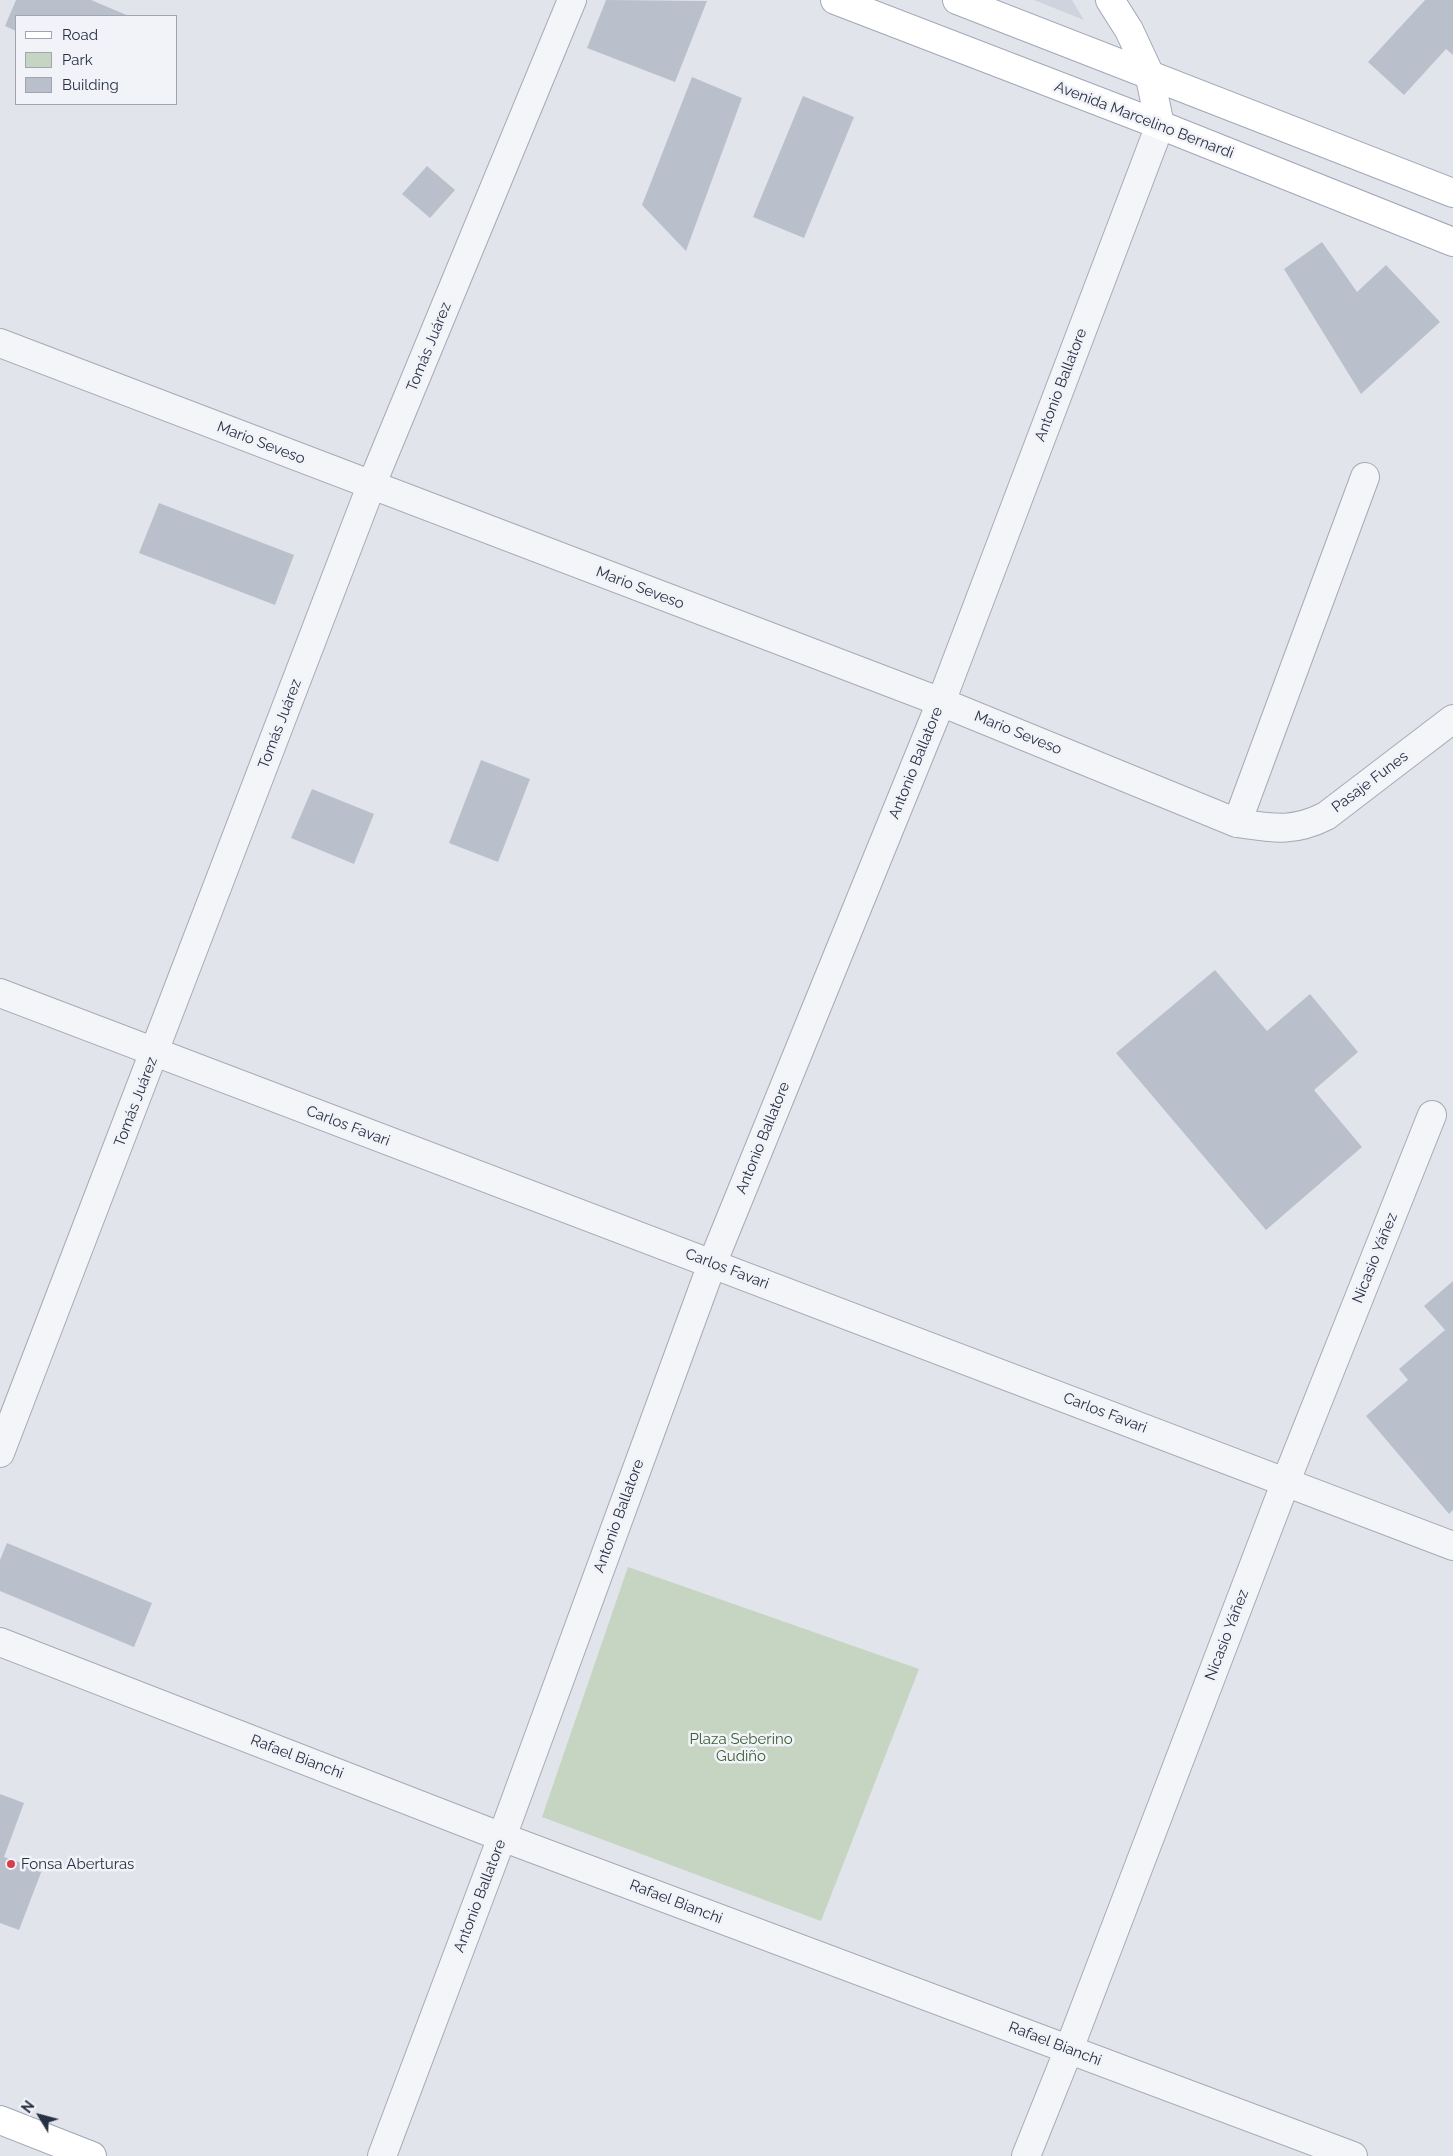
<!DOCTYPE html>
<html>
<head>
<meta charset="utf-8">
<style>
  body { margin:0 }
  #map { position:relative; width:1453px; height:2156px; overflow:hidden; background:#e1e4ea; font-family:Raleway,sans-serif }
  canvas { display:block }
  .legend { position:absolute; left:15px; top:15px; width:162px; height:90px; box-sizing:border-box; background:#f1f3f8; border:1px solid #a1a5b0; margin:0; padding:6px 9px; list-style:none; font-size:15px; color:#283043 }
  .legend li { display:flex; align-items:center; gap:10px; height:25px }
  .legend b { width:25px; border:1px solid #a1a5b0 }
  .north { position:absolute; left:15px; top:2091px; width:50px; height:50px; -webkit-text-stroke:4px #f1f3f8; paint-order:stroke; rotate:307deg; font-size:14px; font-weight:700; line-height:20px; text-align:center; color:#283043 }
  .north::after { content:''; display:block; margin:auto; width:18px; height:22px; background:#283043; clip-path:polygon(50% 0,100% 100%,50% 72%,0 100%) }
</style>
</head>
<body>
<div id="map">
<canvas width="1453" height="2156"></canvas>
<ul class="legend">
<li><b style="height:6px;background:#fff"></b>Road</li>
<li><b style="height:14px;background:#c5d5c1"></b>Park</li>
<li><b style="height:14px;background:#bac0cb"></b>Building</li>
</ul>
<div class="north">N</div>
</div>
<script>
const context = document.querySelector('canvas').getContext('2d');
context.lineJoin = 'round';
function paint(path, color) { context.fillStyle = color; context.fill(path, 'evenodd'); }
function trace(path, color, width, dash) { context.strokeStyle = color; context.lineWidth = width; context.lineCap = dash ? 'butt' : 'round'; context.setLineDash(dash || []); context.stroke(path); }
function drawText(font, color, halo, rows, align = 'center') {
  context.font = font + ' Raleway,sans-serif'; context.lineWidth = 5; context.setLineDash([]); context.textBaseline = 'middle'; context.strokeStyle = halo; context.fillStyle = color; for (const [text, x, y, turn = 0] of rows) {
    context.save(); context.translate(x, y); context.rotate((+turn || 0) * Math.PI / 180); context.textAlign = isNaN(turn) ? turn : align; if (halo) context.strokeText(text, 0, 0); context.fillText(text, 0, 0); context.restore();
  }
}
const built = new Path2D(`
  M1034 0H1072L1084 20Z`);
const green = new Path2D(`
  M628 1567 919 1669 821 1921 542 1817Z`);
const building = new Path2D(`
  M16 0H91L129 16H16V31L5 26Z
  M606 0 707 1 675 82 587 48Z
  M1425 0H1453V55L1446 49 1404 95 1368 62Z
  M692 77 742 98 686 251 642 205Z
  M803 96 854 117 804 238 753 217Z
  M427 166 455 190 430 218 402 194Z
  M1322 242 1357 292 1386 265 1440 322 1361 394 1284 269Z
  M159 503 294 555 275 605 139 553Z
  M481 760 530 779 498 862 449 843Z
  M312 789 374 814 354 864 291 838Z
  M1215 970 1267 1031 1310 994 1358 1052 1314 1090 1362 1147 1266 1230 1116 1053Z
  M1453 1281V1510L1449 1514 1366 1416 1408 1380 1399 1369 1445 1330 1424 1306Z
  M7 1543 152 1603 134 1647 0 1591V1560Z
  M0 1794 24 1803 4 1857 42 1870 19 1930 0 1923Z`);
const minor = new Path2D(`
  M0 343 941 702 1237 823C1272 828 1292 833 1326 816L1453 719
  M1237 823 1365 477
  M0 993 1453 1546
  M0 1453 371 486 572 0
  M0 1642 502 1837 1353 2156
  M382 2156 502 1837 712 1264 941 702 1160 125
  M1026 2156 1069 2049 1286 1481 1432 1115`);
const major = new Path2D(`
  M835 0 1160 125 1453 242
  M957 0 1453 193
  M1110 0 1129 30 1149 73 1160 125
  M0 2120 92 2156`);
const markers = [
  [11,1864,5,"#d73e4b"]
];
const streetNames = [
  ["Avenida Marcelino Bernardi",1144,120,21],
  ["Tomás Juárez",429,347,-68],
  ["Antonio Ballatore",1061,385,-69],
  ["Mario Seveso",261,443,21],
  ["Mario Seveso",640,588,21],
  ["Tomás Juárez",280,724,-69],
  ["Mario Seveso",1018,733,22],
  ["Antonio Ballatore",916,763,-68],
  ["Pasaje Funes",1370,782,-37],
  ["Tomás Juárez",136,1102,-69],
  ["Carlos Favari",348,1126,21],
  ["Antonio Ballatore",763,1138,-68],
  ["Nicasio Yáñez",1375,1258,-68],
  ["Carlos Favari",727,1269,21],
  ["Carlos Favari",1105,1413,21],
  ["Antonio Ballatore",619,1516,-70],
  ["Nicasio Yáñez",1227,1635,-69],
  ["Rafael Bianchi",297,1757,21],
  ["Antonio Ballatore",480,1896,-69],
  ["Rafael Bianchi",676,1902,21],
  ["Rafael Bianchi",1055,2044,21]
];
const parkNames = [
  ["Plaza Seberino",741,1739],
  ["Gudiño",741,1756]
];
const poiNames = [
  ["Fonsa Aberturas",21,1864]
];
paint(built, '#cfd3dd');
paint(green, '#c5d5c1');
paint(building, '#bac0cb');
trace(minor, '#a6aab5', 30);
trace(major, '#9fa7b7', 30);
trace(minor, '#f4f5f8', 28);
trace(major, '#fff', 28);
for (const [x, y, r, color] of markers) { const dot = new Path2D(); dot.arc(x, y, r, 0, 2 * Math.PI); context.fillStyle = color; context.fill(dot); trace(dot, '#f1f3f8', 2); }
drawText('15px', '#283043', '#f1f3f8', streetNames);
drawText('15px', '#3a6034', '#f1f3f8', parkNames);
drawText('15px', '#283043', '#f1f3f8', poiNames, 'left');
</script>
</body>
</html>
